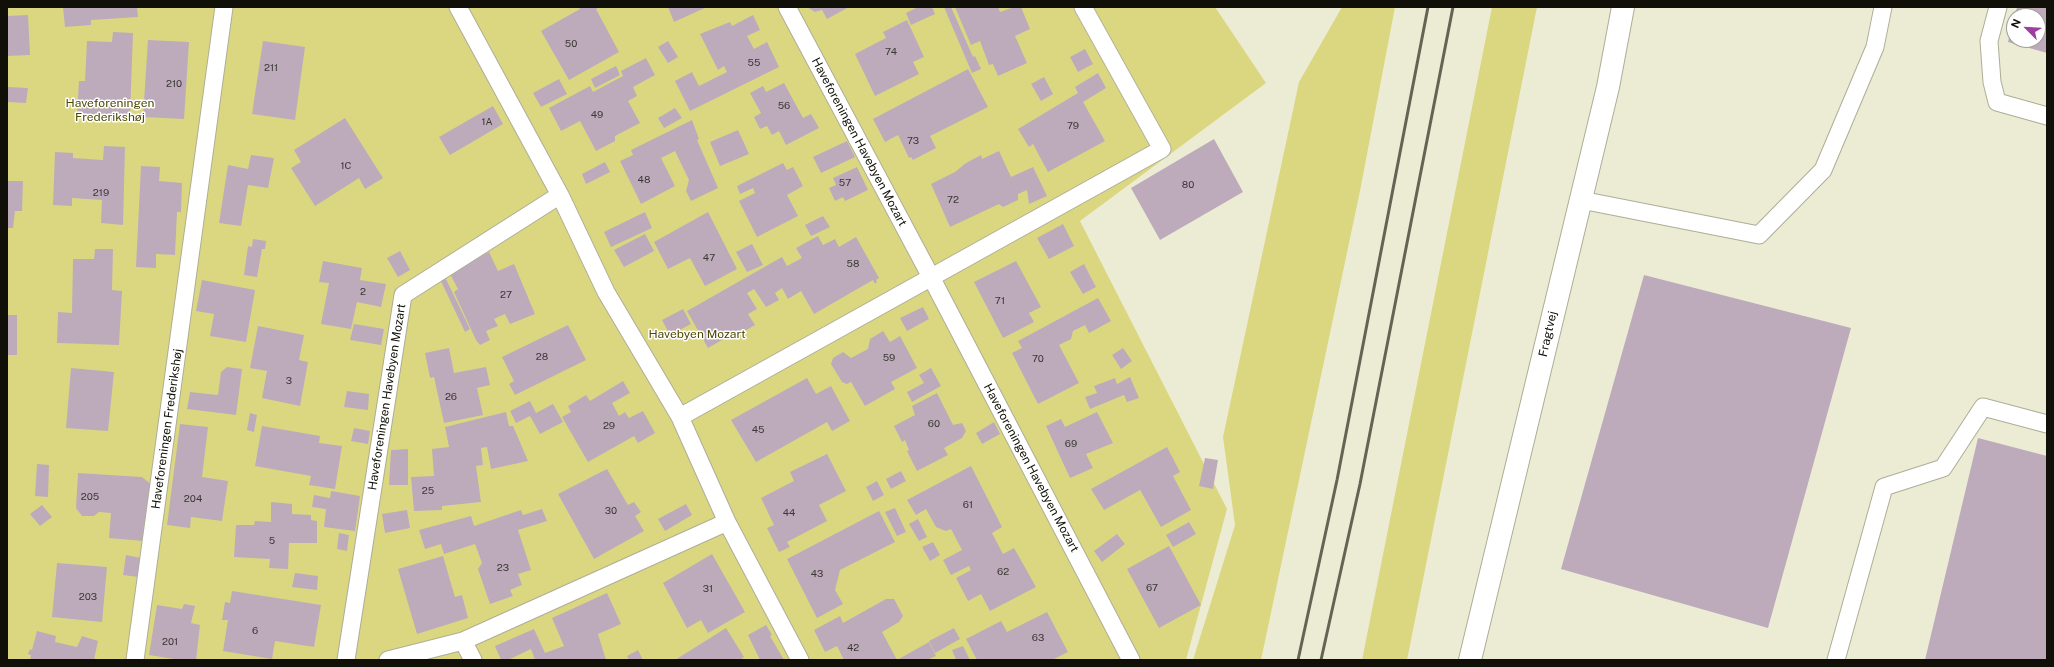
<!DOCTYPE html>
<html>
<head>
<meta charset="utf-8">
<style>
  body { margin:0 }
  #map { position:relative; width:2054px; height:667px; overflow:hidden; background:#ececd4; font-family:"Public Sans",sans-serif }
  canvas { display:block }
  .frame { position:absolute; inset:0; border:8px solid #101008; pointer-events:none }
  .north { position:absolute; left:2006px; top:8px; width:40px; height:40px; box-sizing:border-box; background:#fff; border:1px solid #9f9f9c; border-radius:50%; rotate:294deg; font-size:11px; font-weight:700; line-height:16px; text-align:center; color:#101008 }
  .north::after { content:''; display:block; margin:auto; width:14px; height:18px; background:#9f3da3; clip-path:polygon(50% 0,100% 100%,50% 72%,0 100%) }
</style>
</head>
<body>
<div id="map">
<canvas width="2054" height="667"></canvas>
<div class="frame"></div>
<div class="north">N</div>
</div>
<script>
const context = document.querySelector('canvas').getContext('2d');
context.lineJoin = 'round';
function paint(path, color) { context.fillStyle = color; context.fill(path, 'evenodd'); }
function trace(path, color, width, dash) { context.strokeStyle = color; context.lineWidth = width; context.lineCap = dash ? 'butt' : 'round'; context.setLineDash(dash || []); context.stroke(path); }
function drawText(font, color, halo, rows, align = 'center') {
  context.font = font + ' "Public Sans",sans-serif'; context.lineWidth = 3; context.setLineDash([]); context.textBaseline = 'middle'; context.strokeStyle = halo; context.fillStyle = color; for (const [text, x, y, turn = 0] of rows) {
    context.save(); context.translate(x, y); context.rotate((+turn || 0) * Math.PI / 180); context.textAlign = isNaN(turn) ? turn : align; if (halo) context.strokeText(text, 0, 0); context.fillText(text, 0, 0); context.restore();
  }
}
const green = new Path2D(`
  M7 7H1215L1266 83 1080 221 1227 509 1186 660H7Z
  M1342 7H1395L1360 191 1261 660H1193L1235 525 1223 437 1299 82Z
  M1492 7H1537L1407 660H1362Z`);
const building = new Path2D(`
  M63 7H137L138 17 91 20V25L65 27Z
  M578 7H600L596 9 619 52 569 80 541 31 580 9Z
  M668 7H707L674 22Z
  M807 7H849L827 19 822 10 815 12Z
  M918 7H932L935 14 911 25 906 13Z
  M944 7H951L973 57 975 56 981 69 972 73Z
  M955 7H998L1000 12 1014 7H1021L1030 29 1015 36 1027 63 998 76 993 64 989 65 980 41 971 45Z
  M2017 7H2047V53L2008 42 2013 20 2014 40H2038V16H2015Z
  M28 15 30 55 7 56V16Z
  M753 15 760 30 747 36 754 49 767 42 779 67 690 111 675 81 692 72 699 86 727 72 724 66 718 70 700 34 730 22 732 26Z
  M907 20 924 57 913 62 919 74 875 96 855 54 886 38 883 32Z
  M113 32 133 33 130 116 77 114 79 81H85L87 41 112 42Z
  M148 40 189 42 184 119 143 117Z
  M263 41 305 47 295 120 252 114Z
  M668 41 678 57 668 63 658 47Z
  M1085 49 1093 64 1078 72 1070 57Z
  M646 58 655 75 633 87 637 96 628 101 640 123 615 136V141L596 151 580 121 561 131 549 108 590 86 593 92 623 76 621 71Z
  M616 66 620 75 595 88 591 79Z
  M968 69 988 107 930 136 936 148 913 160 911 157 909 158 898 135 885 142 873 119Z
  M1098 73 1106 88 1083 102 1105 141 1048 172 1033 144 1029 147 1018 129 1078 93 1075 87Z
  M1044 77 1053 94 1041 101 1031 84Z
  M559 79 567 94 541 107 533 93Z
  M784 83 803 118 811 114 819 128 786 145 779 131 772 135 767 126 760 129 754 117 761 113 750 93 763 86 766 92Z
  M8 87 28 88 26 103 7 102Z
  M493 106 503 124 450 155 439 137Z
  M675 108 682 118 664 128 658 118Z
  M345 118 383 178 365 189 359 178 315 206 291 168 301 162 294 150Z
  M692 120 699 139 697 140 718 188 691 201 686 191 689 180 675 151 661 158 675 186 641 204 620 161 633 155 631 150Z
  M738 130 749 154 720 166 710 142Z
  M1214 139 1243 192 1160 240 1131 188Z
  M847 141 855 157 821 173 813 157Z
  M104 146 125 147 123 225 101 223 102 200 72 198V206L53 205 55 152 73 153V158L103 160Z
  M999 151 1011 177 1033 167 1047 196 1029 204 1027 190 1018 194V200L1003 207 999 204 950 227 931 184 955 172 966 163 981 155 982 159Z
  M251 155 274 158 268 188 248 185 241 226 219 223 228 165 248 169Z
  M605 162 610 172 586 184 582 174Z
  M783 163 787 170 793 167 803 186 787 195 798 216 757 237 739 201 755 193 753 188 740 194 737 186Z
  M141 166 160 167 159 181 182 183 181 212H177L175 255 156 254V268L136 267Z
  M857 167 868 190 845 201 843 197 835 201 829 188 836 185 833 178Z
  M7 181H23L22 211H15L13 228H7Z
  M645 212 652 228 611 247 604 232Z
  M708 212 737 269 705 286 690 258 668 269 654 242Z
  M823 216 830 227 811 236 805 225Z
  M1063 224 1074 246 1049 259 1037 238Z
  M645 234 654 251 624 267 614 250Z
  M818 236 823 245 835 239 839 247 856 237 879 278 876 280 877 282 875 284 873 280 814 314 801 291 788 299 782 288 775 293 779 300 766 307 754 289 747 293 757 309 748 314 755 325 736 336 734 333 708 348 687 311 782 257 787 266 802 258 796 248Z
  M253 239 266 241 265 249H262L257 277 244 275 248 246 252 247Z
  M752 244 763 265 747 272 736 252Z
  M95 249H113L112 290 122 291 119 345 57 343 58 312 72 313 73 259H94Z
  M400 251 410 270 398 277 387 258Z
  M489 252 498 271 514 264 535 314 510 324 505 314 494 319 498 326 486 331 490 340 480 345 476 340 454 292 458 289 449 272Z
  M323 261 362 268 360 280 386 284 381 307 357 302 351 329 321 324 329 283 319 282Z
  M1016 261 1041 307 1029 313 1034 322 1003 338 974 282Z
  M1084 264 1096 287 1083 294 1070 272Z
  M1644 275 1851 328 1768 628 1561 569Z
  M445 277 470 329 465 332 440 279Z
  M202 280 255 290 246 342 210 336 214 314 196 311Z
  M1098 298 1111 321 1089 333 1085 325 1073 331 1071 339 1059 345 1079 383 1038 404 1012 353 1022 348 1018 341Z
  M923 307 929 319 907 331 900 318Z
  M683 309 691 324 670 335 662 320Z
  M7 315H17V355H7Z
  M354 324 384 329 381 345 350 340Z
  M568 325 586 360 515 395 509 384 514 381 502 357Z
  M258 326 304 335 299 360 308 362 300 406 262 398 267 371 250 368Z
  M883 331 890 342 900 336 917 368 891 382 895 389 865 406 851 382 847 384 842 382 831 364 833 358 843 352 851 358 868 349 870 339Z
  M449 348 454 373 486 367 490 385 477 388 483 415 444 423 434 377 430 378 425 353Z
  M1123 348 1132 361 1121 369 1112 355Z
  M227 367 242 369 236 415 187 409 190 392 218 395 221 372Z
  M71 368 114 372 108 431 66 428Z
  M931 368 941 386 912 402 907 392 924 383 919 375Z
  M1130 377 1139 398 1127 402 1124 395 1090 409 1085 397 1097 393 1094 386 1115 378 1117 384Z
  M807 378 816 394 831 386 850 421 832 431 827 422 756 462 731 420Z
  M623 381 630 393 612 403 619 416 625 412 629 418 643 411 655 433 638 443 634 436 588 462 562 417 571 412 568 406 586 395 590 401Z
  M347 391 369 394 368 410 344 407Z
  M937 393 953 425 962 423 966 431 962 438 944 448 948 455 917 471 907 451 909 450 905 440 902 442 894 426 915 415 912 406Z
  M530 401 536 413 553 404 563 422 540 434 530 416 516 423 510 411Z
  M506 412 509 426H513L528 461 491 469 487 447 481 448 483 465 476 466 481 502 442 506V510L414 511 411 477 434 476 432 449 449 447 445 427Z
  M1097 412 1113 443 1086 454 1093 468 1070 478 1046 426 1061 419 1065 427Z
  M250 413 257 415 254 432 247 430Z
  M994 422 1000 434 982 444 976 433Z
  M180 424 208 427 202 477 228 481 222 521 191 517 190 528 167 525Z
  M262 426 320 436 319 443 342 446 335 489 309 485 311 476 255 466Z
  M354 428 370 431 368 444 351 441Z
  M1978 438 2047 456V660H1925Z
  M1167 447 1180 472 1173 476 1191 510 1161 527 1140 490 1104 510 1091 489Z
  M408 449V485H389L391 450Z
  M827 454 846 491 819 505 827 521 787 542 790 547 779 552 767 528 774 525 761 498 794 481 790 472Z
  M1205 458 1218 460 1213 489 1199 486Z
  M37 464 49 465 48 497 35 496Z
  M971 466 1002 527 992 533 1003 554 1014 548 1036 587 990 611 981 594 968 601 956 578 971 570 969 566 951 575 943 560 962 550 951 529 946 531 936 527 926 509 916 515 907 500Z
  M607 469 628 505 634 502 641 512 635 516 644 531 594 559 558 494Z
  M901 471 906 481 891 489 886 479Z
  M78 473 142 477 152 485 150 508 146 511 143 541 109 538 111 513 99 512 94 516H82L76 508Z
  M877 481 884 495 873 501 866 487Z
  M331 491 360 496 355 531 324 527 326 509 312 507 314 495 330 498Z
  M271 502 292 504V514L311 515V520L317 521V543H289L288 569 269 568 270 559 234 557 236 525H254L255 521 271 522Z
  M686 504 692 515 665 531 658 519Z
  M42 505 52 517 40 526 30 514Z
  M895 508 906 532 897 536 885 512Z
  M542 509 547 521 518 530 531 570 518 574 522 585 510 590 513 596 490 604 478 569 482 563 475 544 444 554 441 544 425 549 419 530 471 516 474 526 521 510 523 515Z
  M407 510 410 528 385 533 382 514Z
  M879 511 895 542 840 570 835 590 843 604 817 618 787 559Z
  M918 519 927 537 919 541 909 524Z
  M1189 522 1196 534 1173 547 1166 535Z
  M339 533 349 535 347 551 337 549Z
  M1117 534 1125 544 1102 562 1094 551Z
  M933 542 940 555 930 561 922 547Z
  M1169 546 1201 605 1159 628 1127 569Z
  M712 554 745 612 708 633 701 620 687 628 663 583Z
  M126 555 141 558 138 577 123 575Z
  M443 556 455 597 462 595 468 618 417 634 398 569Z
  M57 563 107 567 102 622 52 617Z
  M295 573 318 576 317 590 292 587Z
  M232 591 321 605 314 647 275 641 272 659 223 651 228 620H222L225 602 230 603Z
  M607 593 621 624 598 634 606 660H535L531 649 508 660H501L495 646 534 629 545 653 564 646 552 618Z
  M886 599H894L903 616 899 622 882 632 897 660 929 642 936 656 927 660H844L837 646 825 652 814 630 840 616 843 623Z
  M184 604 195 606 191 623 200 625 196 660H180L149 655 157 605 182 609Z
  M1047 612 1068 652 1052 660H977L966 639 1001 621 1007 632Z
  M766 625 772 635 770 636 784 660H760L748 635Z
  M726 628 744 657 740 660H675Z
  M954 628 960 639 935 653 929 641Z
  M37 631 56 636 55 642 77 647 82 636 98 641 94 660H30L31 655 28 654 30 649 32 650Z
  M963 646 970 660H956L952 650Z
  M638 650 643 660H629L627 656Z`);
const service = new Path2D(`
  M458 7 560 195 606 292 680 417 727 522 800 660
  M787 7 931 277 1131 660
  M1998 7 1989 41 1992 82 1997 102 2047 116
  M1581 200 1759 235 1823 170 1875 47 1883 7
  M680 417 1162 149 1083 7
  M463 641 473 660
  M135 660 224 7
  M346 660 403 295 560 195
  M388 660 463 641 727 522
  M1836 660 1884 487 1943 468 1983 407 2047 424`);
const minor = new Path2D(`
  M1470 660 1608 87 1623 7`);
const rail = new Path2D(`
  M1298 660 1337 480 1428 7
  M1321 660 1360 484 1453 7`);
const numberNames = [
  ["50",571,44],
  ["74",891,52],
  ["55",754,63],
  ["211",271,68],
  ["210",174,84],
  ["56",784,106],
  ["49",597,115],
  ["1A",487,122],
  ["79",1073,126],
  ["73",913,141],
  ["1C",346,166],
  ["48",644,180],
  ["57",845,183],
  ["80",1188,185],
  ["219",101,193],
  ["72",953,200],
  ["47",709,258],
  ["58",853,264],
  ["2",363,292],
  ["27",506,295],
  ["71",1000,301],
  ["28",542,357],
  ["59",889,358],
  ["70",1038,359],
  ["3",289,381],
  ["26",451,397],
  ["60",934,424],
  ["29",609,426],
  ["45",758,430],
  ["69",1071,444],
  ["25",428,491],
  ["205",90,497],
  ["204",193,499],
  ["61",968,505],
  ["30",611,511],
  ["44",789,513],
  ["5",272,541],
  ["23",503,568],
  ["62",1003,572],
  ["43",817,574],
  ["67",1152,588],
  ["31",708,589],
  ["203",88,597],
  ["6",255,631],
  ["63",1038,638],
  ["201",170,642],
  ["42",853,648]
];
const parkNames = [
  ["Haveforeningen",110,103],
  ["Frederikshøj",110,117],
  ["Havebyen Mozart",697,334]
];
const streetNames = [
  ["Haveforeningen Havebyen Mozart",859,142,62],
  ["Fragtvej",1548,334,-77],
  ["Haveforeningen Havebyen Mozart",387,397,-81],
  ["Haveforeningen Frederikshøj",167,429,-82],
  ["Haveforeningen Havebyen Mozart",1031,468,62]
];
paint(green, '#dbd781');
paint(building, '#bdabbc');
trace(service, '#aead97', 19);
trace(minor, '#aead97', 24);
trace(service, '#fff', 17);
trace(minor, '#fff', 22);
trace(rail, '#646456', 3);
drawText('10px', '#3b3735', null, numberNames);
drawText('12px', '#4c4800', '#fff', parkNames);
drawText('12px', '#101008', '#fff', streetNames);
</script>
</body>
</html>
